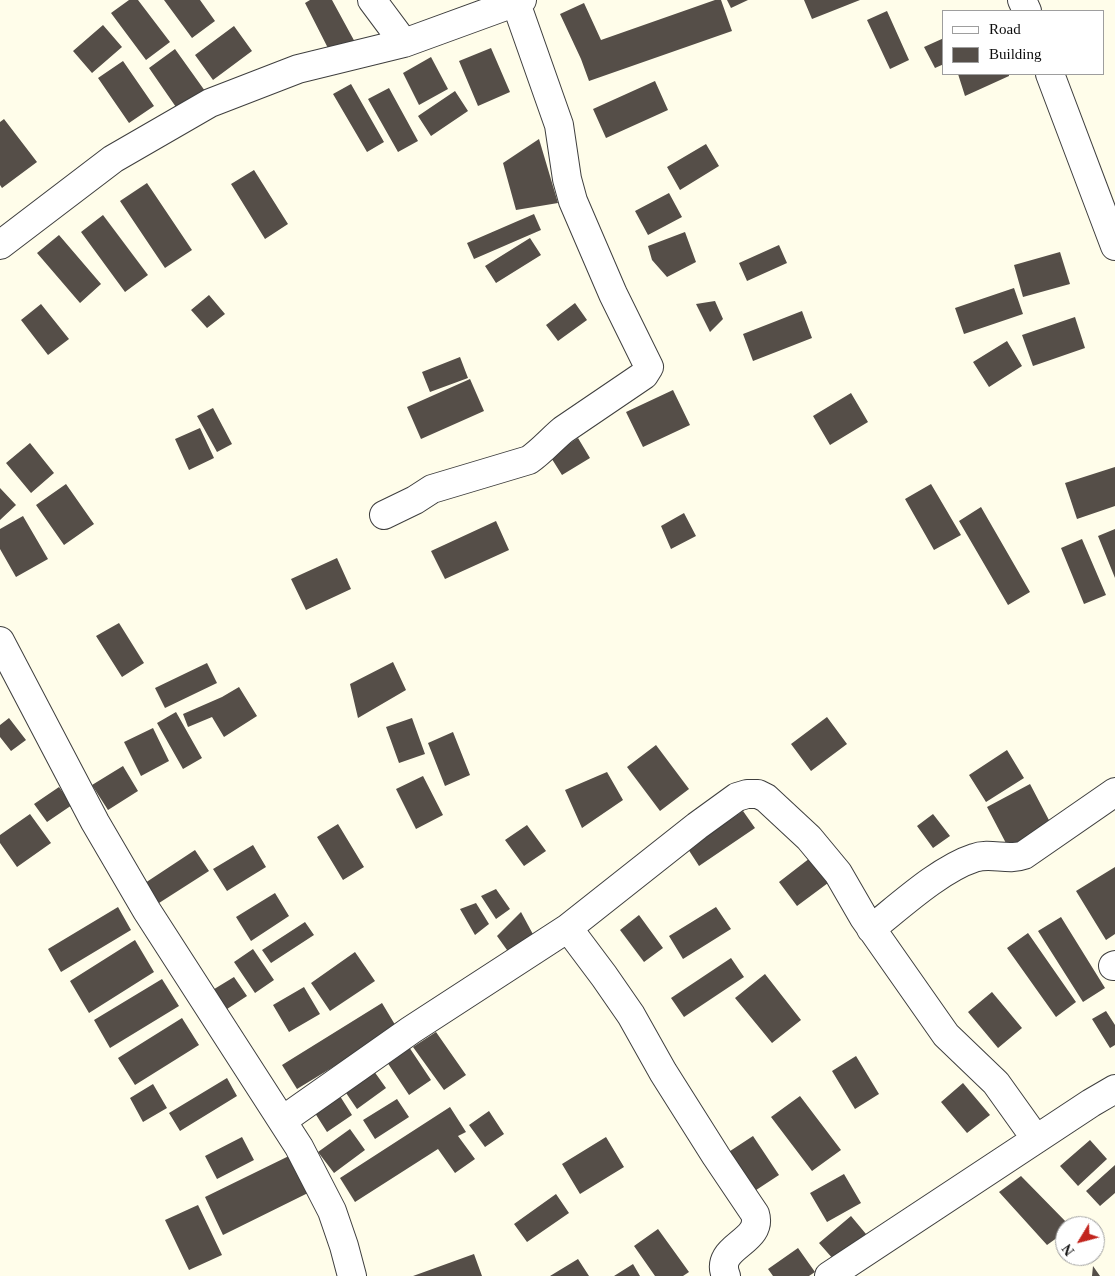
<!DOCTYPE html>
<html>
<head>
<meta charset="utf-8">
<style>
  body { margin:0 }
  #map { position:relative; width:1115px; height:1276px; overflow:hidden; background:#fffdea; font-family:"Times New Roman",serif }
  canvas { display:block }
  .legend { position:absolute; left:942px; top:10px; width:162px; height:65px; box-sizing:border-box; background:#fff; border:1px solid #9e9e9e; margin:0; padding:6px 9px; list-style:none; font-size:15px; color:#0c0c0c }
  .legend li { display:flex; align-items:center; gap:10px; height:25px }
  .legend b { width:25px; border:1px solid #9e9e9e }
  .north { position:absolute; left:1055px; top:1216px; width:50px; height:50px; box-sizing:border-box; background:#fff; border:1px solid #9e9e9e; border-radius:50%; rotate:233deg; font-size:14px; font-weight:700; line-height:20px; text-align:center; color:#0c0c0c }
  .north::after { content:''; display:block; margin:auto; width:18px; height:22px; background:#c2241d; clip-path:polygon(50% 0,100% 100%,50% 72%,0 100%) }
</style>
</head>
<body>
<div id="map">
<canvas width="1115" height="1276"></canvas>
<ul class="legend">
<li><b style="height:6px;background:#fff"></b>Road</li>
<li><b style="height:14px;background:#554e48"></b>Building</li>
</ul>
<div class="north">N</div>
</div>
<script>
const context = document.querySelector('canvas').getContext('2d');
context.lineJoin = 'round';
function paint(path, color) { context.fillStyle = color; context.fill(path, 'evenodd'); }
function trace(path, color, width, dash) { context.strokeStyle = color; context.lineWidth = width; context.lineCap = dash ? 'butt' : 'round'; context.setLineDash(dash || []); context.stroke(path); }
const building = new Path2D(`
  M129 0H138L170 42 146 60 111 13Z
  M164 0H200L215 21 192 38Z
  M310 0H332L356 44 332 56 305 3Z
  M715 0H721L732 31 589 81 581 59 560 14 584 3 601 40Z
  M727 0H748L731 8Z
  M804 0H860L812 19Z
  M887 11 909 60 890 69 867 20Z
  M103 25 122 47 92 73 73 51Z
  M234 26 252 51 213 80 195 55Z
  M944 38V64L935 68 924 47Z
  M491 48 510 92 478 106 459 61Z
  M175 49 205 91 178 110 149 68Z
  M431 57 448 89 419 105 403 73Z
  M123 61 154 106 129 123 98 78Z
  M958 74H1009V76L965 96Z
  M655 81 668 110 606 138 593 109Z
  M351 84 384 142 367 152 333 94Z
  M389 88 418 141 398 152 368 99Z
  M455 91 468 111 431 136 418 116Z
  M4 119 37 162 2 188 0 185V122Z
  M539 139 558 203 516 210 503 163Z
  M706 144 719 166 680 190 667 167Z
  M254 170 288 224 265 239 231 184Z
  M147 183 192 250 165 268 120 201Z
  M669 193 682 217 648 235 635 211Z
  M534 214 541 230 474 259 467 243Z
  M103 215 148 275 125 292 81 232Z
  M685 232 696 262 667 277 652 260 648 246Z
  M59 235 101 284 80 303 37 253Z
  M530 238 541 255 496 283 485 266Z
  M779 245 787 263 747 281 739 263Z
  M1060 252 1070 284 1023 297 1014 265Z
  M1014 288 1023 314 964 334 955 308Z
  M209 295 225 314 207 328 191 310Z
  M715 301 723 319 710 332 696 304Z
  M575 303 587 320 558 341 546 325Z
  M41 304 69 339 48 355 21 320Z
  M802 311 812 338 753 361 743 334Z
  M1075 317 1085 348 1033 366 1022 335Z
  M1007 341 1022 366 989 387 973 362Z
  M460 357 468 378 430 392 422 372Z
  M470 379 484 411 421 439 407 407Z
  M673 390 690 425 643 447 626 412Z
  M851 393 868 422 830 445 813 416Z
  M213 408 232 444 217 452 197 416Z
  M200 428 214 458 189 470 175 439Z
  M578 438 590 458 562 475 550 456Z
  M30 443 54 473 31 493 6 463Z
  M1115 467V506L1077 519 1065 483Z
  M66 484 94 524 64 545 36 505Z
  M931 484 961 535 934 550 905 499Z
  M0 488 16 505 0 520Z
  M981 507 1030 592 1008 605 959 521Z
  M684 513 696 536 671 549 661 526Z
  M23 516 48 559 16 577 0 549V529Z
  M496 521 509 550 445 579 431 551Z
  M1115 529V578L1098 536Z
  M1082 539 1106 595 1084 604 1061 548Z
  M337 558 351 589 306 610 291 579Z
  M119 623 144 663 122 677 96 636Z
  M393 662 406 690 358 718 350 684Z
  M207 663 217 683 165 708 155 688Z
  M239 687 257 716 224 737 212 717 188 727 183 714 222 697Z
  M176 712 202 758 183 769 157 723Z
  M827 717 847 744 811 771 791 744Z
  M9 718 26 740 11 751 0 737V725Z
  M412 718 425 754 399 763 386 727Z
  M153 728 169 761 141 776 124 742Z
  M453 732 470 775 445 786 428 743Z
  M656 745 689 789 660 811 627 767Z
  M1007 750 1024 778 986 802 969 775Z
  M123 766 138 791 108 810 92 785Z
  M607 772 623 800 582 828 565 790Z
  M423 776 443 815 416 829 396 789Z
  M1030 784 1051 824 1008 847 987 807Z
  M59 787 72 805 47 822 34 804Z
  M743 811 755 828 699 866 688 849Z
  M30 814 51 843 17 867 0 843V835Z
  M933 814 950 836 933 848 917 826Z
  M338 824 364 867 343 880 317 837Z
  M527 825 546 851 524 866 505 840Z
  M253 845 266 867 227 891 213 869Z
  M195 850 209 871 159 903 145 883Z
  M810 858 828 883 797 906 779 882Z
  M1115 867V934L1106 940 1076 891Z
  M496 889 510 909 496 919 481 896Z
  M275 893 289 916 251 941 236 917Z
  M476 903 489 924 475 935 460 909Z
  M118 907 131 930 61 972 48 949Z
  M716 907 731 929 683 959 669 936Z
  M521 912 535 938 512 957 497 936Z
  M639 915 663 948 644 962 620 930Z
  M1061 917 1105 988 1083 1002 1038 931Z
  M305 922 314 935 271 963 262 950Z
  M1028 933 1076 1002 1056 1017 1007 948Z
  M135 940 154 972 89 1013 70 981Z
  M253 949 274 980 255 993 234 962Z
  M355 952 375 981 330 1011 311 983Z
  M731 958 744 977 684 1017 671 998Z
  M765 974 801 1020 772 1043 735 998Z
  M234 977 247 996 224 1011 211 991Z
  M162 979 179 1006 110 1048 94 1020Z
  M304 987 320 1014 289 1032 273 1005Z
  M992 992 1022 1028 998 1048 968 1012Z
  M382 1003 397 1028 297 1089 282 1065Z
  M1106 1011 1115 1025V1045L1110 1048 1092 1019Z
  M182 1018 199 1045 135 1085 118 1058Z
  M436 1032 466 1075 444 1090 413 1047Z
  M407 1044 431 1080 409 1095 385 1059Z
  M856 1056 879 1094 855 1109 832 1071Z
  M371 1067 386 1088 357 1109 342 1087Z
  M227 1078 237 1096 180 1131 169 1113Z
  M963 1083 990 1115 967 1133 941 1102Z
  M153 1084 167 1108 143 1122 130 1098Z
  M338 1093 352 1115 327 1132 313 1110Z
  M800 1096 841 1150 812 1171 771 1117Z
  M397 1099 409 1117 375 1139 363 1120Z
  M450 1107 466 1132 458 1136 475 1159 455 1173 438 1149 355 1202 340 1178Z
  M489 1111 504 1134 485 1147 469 1125Z
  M350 1129 365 1150 334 1173 318 1152Z
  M753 1136 779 1175 747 1196 721 1157Z
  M242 1137 254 1160 217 1179 205 1156Z
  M606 1137 624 1167 580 1194 562 1164Z
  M1090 1140 1107 1159 1078 1186 1060 1166Z
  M293 1154 312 1191 223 1235 205 1197Z
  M1115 1165V1193L1100 1206 1086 1191Z
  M844 1174 861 1203 827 1222 810 1193Z
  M1021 1176 1070 1226H1065V1232L1047 1245 999 1192Z
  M556 1194 569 1213 527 1242 514 1224Z
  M198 1205 222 1255 189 1270 165 1220Z
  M851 1216 866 1234 834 1260 819 1243Z
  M658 1229 689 1272 683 1276H655L634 1246Z
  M798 1248 815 1272 809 1276H773L768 1269Z
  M474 1254 482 1276H413Z
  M578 1259 589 1276H550Z
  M633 1264 640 1276H614Z
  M1093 1266 1100 1276H1092Z`);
const minor = new Path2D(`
  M372 0 404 43
  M1022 0 1027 11
  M1050 74 1115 246
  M0 245 113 159 210 103 298 69 404 43 522 0
  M384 515 415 500 432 489 529 460C542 451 551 440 563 430L644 375 649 367 613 294 573 201 567 179 559 125 516 3
  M0 641 95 822 147 911 299 1147 332 1211 344 1246 352 1276
  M568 928 604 976 631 1015 663 1072 716 1156 755 1214C764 1243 713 1246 726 1276
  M871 929C900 906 940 869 974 858 990 852 1008 861 1024 855L1115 792
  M1113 966 1115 965
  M283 1120 411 1030 568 928 697 826 737 797 747 794H758L766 798 809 838 838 873 864 918 946 1035 996 1083 1036 1139
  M829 1276 1091 1103 1115 1089`);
paint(building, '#554e48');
trace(minor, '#3f3f3f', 30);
trace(minor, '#fff', 28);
</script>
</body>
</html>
